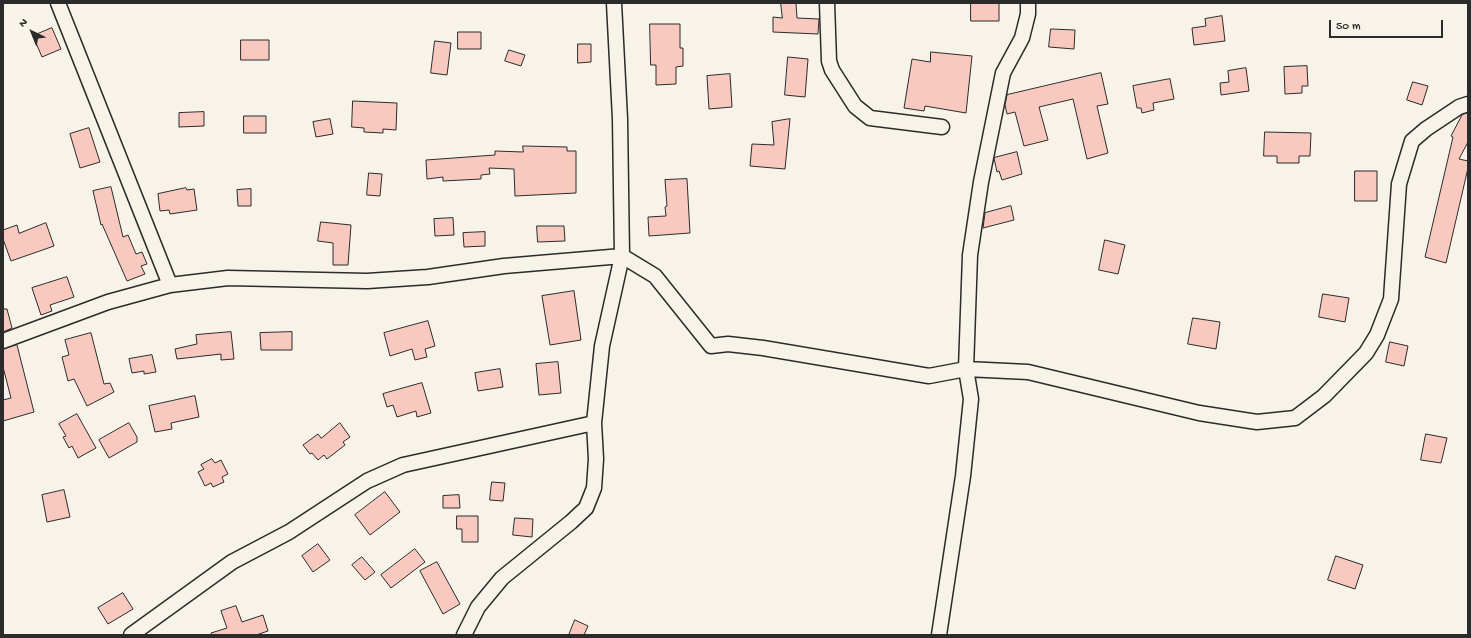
<!DOCTYPE html>
<html>
<head>
<meta charset="utf-8">
<style>
  body { margin:0 }
  #map { position:relative; width:1471px; height:638px; overflow:hidden; background:#f7f3e8; font-family:"Gochi Hand",sans-serif }
  canvas { display:block }
  .frame { position:absolute; inset:0; border:4px solid #2b2b2b; pointer-events:none }
  .north { position:absolute; left:12px; top:12px; width:40px; height:40px; -webkit-text-stroke:3px #f7f3e8; paint-order:stroke; rotate:317deg; font-size:11px; font-weight:700; line-height:16px; text-align:center; color:#2b2b2b }
  .north::after { content:''; display:block; margin:auto; width:14px; height:18px; background:#2b2b2b; clip-path:polygon(50% 0,100% 100%,50% 72%,0 100%) }
  .scale { position:absolute; left:1329px; top:20px; width:114px; height:18px; box-sizing:border-box; border:2px solid #2b2b2b; border-top:0; padding-left:5px; font-size:12px; line-height:14px; white-space:nowrap; color:#2b2b2b; -webkit-text-stroke:3px #f7f3e8; paint-order:stroke }
</style>
</head>
<body>
<div id="map">
<canvas width="1471" height="638"></canvas>
<div class="frame"></div>
<div class="north">N</div>
<div class="scale">50 m</div>
</div>
<script>
const context = document.querySelector('canvas').getContext('2d');
context.lineJoin = 'round';
function paint(path, color) { context.fillStyle = color; context.fill(path, 'evenodd'); }
function trace(path, color, width, dash) { context.strokeStyle = color; context.lineWidth = width; context.lineCap = dash ? 'butt' : 'round'; context.setLineDash(dash || []); context.stroke(path); }
const building = new Path2D(`
  M781 3H796L797 18 819 19 818 34 773 32V17L782 18Z
  M971 3H999V21H971Z
  M1222 16 1225 41 1194 45 1192 28 1206 26 1205 19Z
  M650 24H680V48H683V66L676 67V84L656 85V65H651Z
  M52 28 61 49 42 57 33 36Z
  M1051 29 1075 30 1074 49 1049 47Z
  M458 32H481V49H458Z
  M241 40H269V60H241Z
  M435 41 451 43 447 75 431 73Z
  M578 44H591V62L578 63Z
  M509 50 525 55 521 66 505 61Z
  M931 52 972 56 966 113 925 106 924 111 904 108 912 59 930 62Z
  M788 57 808 59 805 97 785 95Z
  M1307 66 1308 86H1302V93L1285 94 1284 67Z
  M1246 68 1249 91 1221 95 1220 83 1229 82 1228 71Z
  M1101 73 1108 104 1097 106 1108 153 1087 159 1073 99 1039 107 1048 140 1024 146 1015 112 1007 114 1005 105 1007 95Z
  M730 74 732 107 709 109 707 76Z
  M1170 79 1174 99 1153 103 1154 110 1142 113 1141 108H1137L1133 86Z
  M1413 82 1428 86 1422 105 1407 100Z
  M353 101 397 103 396 130 383 129V133L364 132V128L352 127Z
  M204 112V126L179 127V113Z
  M1468 113V142L1459 159 1468 161V168L1446 263 1425 257 1453 137 1451 136 1462 115Z
  M244 116H266V133H244Z
  M330 119 333 134 316 137 313 122Z
  M790 119 785 169 750 166 752 144 774 145 772 122Z
  M89 128 100 162 80 168 70 134Z
  M1265 132 1311 133 1310 156H1299V163H1277V156H1264Z
  M523 146 567 147V151H576V193L515 196 514 169 489 168 490 174 481 175V179L443 181V177L427 179 426 160 495 155V151L523 152Z
  M1017 152 1022 174 1002 180 999 171 997 172 994 158Z
  M1355 171H1377V201H1355Z
  M369 173 382 174 380 196 367 195Z
  M687 179 690 233 649 236 648 217 666 216 665 207 667 206 665 180Z
  M111 187 123 237 128 235 136 254 142 252 147 264 141 266 145 274 127 281 102 224 101 225 93 191Z
  M186 188 187 190 194 189 197 210 170 214 169 210 160 211 158 194Z
  M251 189V206H238L237 190Z
  M1011 206 1014 220 983 228 985 213Z
  M453 218 454 235 435 236 434 219Z
  M321 222 351 225 348 265H333V243L318 241Z
  M46 223 54 246 11 261 3 239V230L17 225 19 233Z
  M537 226H564L565 241 538 242Z
  M485 232V246L464 247 463 233Z
  M1105 240 1125 245 1118 274 1099 270Z
  M67 277 74 297 50 305 52 311 41 315 32 288Z
  M574 291 581 340 550 345 542 296Z
  M1323 294 1349 298 1345 322 1319 317Z
  M3 309H7L12 328 3 332Z
  M1193 318 1220 322 1216 349 1188 344Z
  M428 321 435 346 425 349 427 357 415 360 412 349 390 356 384 333Z
  M231 332 234 359 221 360V354L177 359 175 349 197 344 196 335Z
  M292 332V350H261L260 333Z
  M91 333 104 384 110 383 114 392 87 406 74 379 68 381 62 357 69 355 65 340Z
  M1390 342 1408 346 1404 366 1386 362Z
  M17 345 34 412 3 421V400L11 398 3 367V349Z
  M152 355 156 372 144 374V371L132 373 129 359Z
  M558 362 561 393 539 395 536 364Z
  M500 369 503 387 478 391 475 373Z
  M422 383 431 413 417 417 416 411 397 417 393 405 387 407 383 394Z
  M195 396 199 417 171 423 172 429 155 432 149 406Z
  M77 414 96 448 78 458 72 446 69 448 63 437 66 436 59 424Z
  M129 423 137 437V442L109 458 99 440Z
  M340 423 350 437 343 442 345 445 327 459 324 455 318 460 312 453 310 454 303 445 318 434 321 438Z
  M1426 434 1447 438 1441 463 1421 460Z
  M212 459 215 463 221 460 228 474 222 477 224 482 213 487 211 483 205 486 198 472 204 469 201 465Z
  M492 482 505 483 503 501 490 500Z
  M64 490 70 517 47 522 42 495Z
  M385 492 400 512 370 535 355 515Z
  M459 495 460 508H443V496Z
  M457 516H478V542H462V529H457Z
  M515 518 533 519 532 537 513 535Z
  M318 544 330 560 313 572 302 556Z
  M415 549 425 562 391 588 381 575Z
  M1336 556 1363 565 1355 589 1328 580Z
  M362 557 375 572 365 580 352 565Z
  M437 562 460 604 443 614 420 571Z
  M123 593 133 609 108 624 98 608Z
  M236 606 242 622 263 615 268 631 256 635H212L211 633 227 628 221 611Z
  M575 620 588 626 584 635H569Z`);
const street = new Path2D(`
  M58 3 170 285
  M614 3 620 119 622 256 655 276 711 346 728 344 763 348 929 376 966 369 1028 372 1199 413 1257 422 1295 418 1324 396 1366 353 1377 335 1391 299 1399 184 1412 141 1426 129 1459 107 1468 104
  M827 3 829 61 832 70 855 106 870 118 942 127
  M3 341 108 302 170 285 228 278 367 281 428 277 504 266 622 256 602 346 594 423 596 459 594 488 586 508 571 522 502 578 478 607 464 635
  M131 635 232 562 289 532 367 481 403 465 594 423
  M939 635 963 476 971 399 966 369 970 255 981 182 1003 73 1022 38 1028 14V3`);
paint(building, '#f9c9c0');
trace(building, '#2b2b2b', 1);
trace(street, '#2b2b2b', 17);
trace(street, '#f7f3e8', 14);
</script>
</body>
</html>
